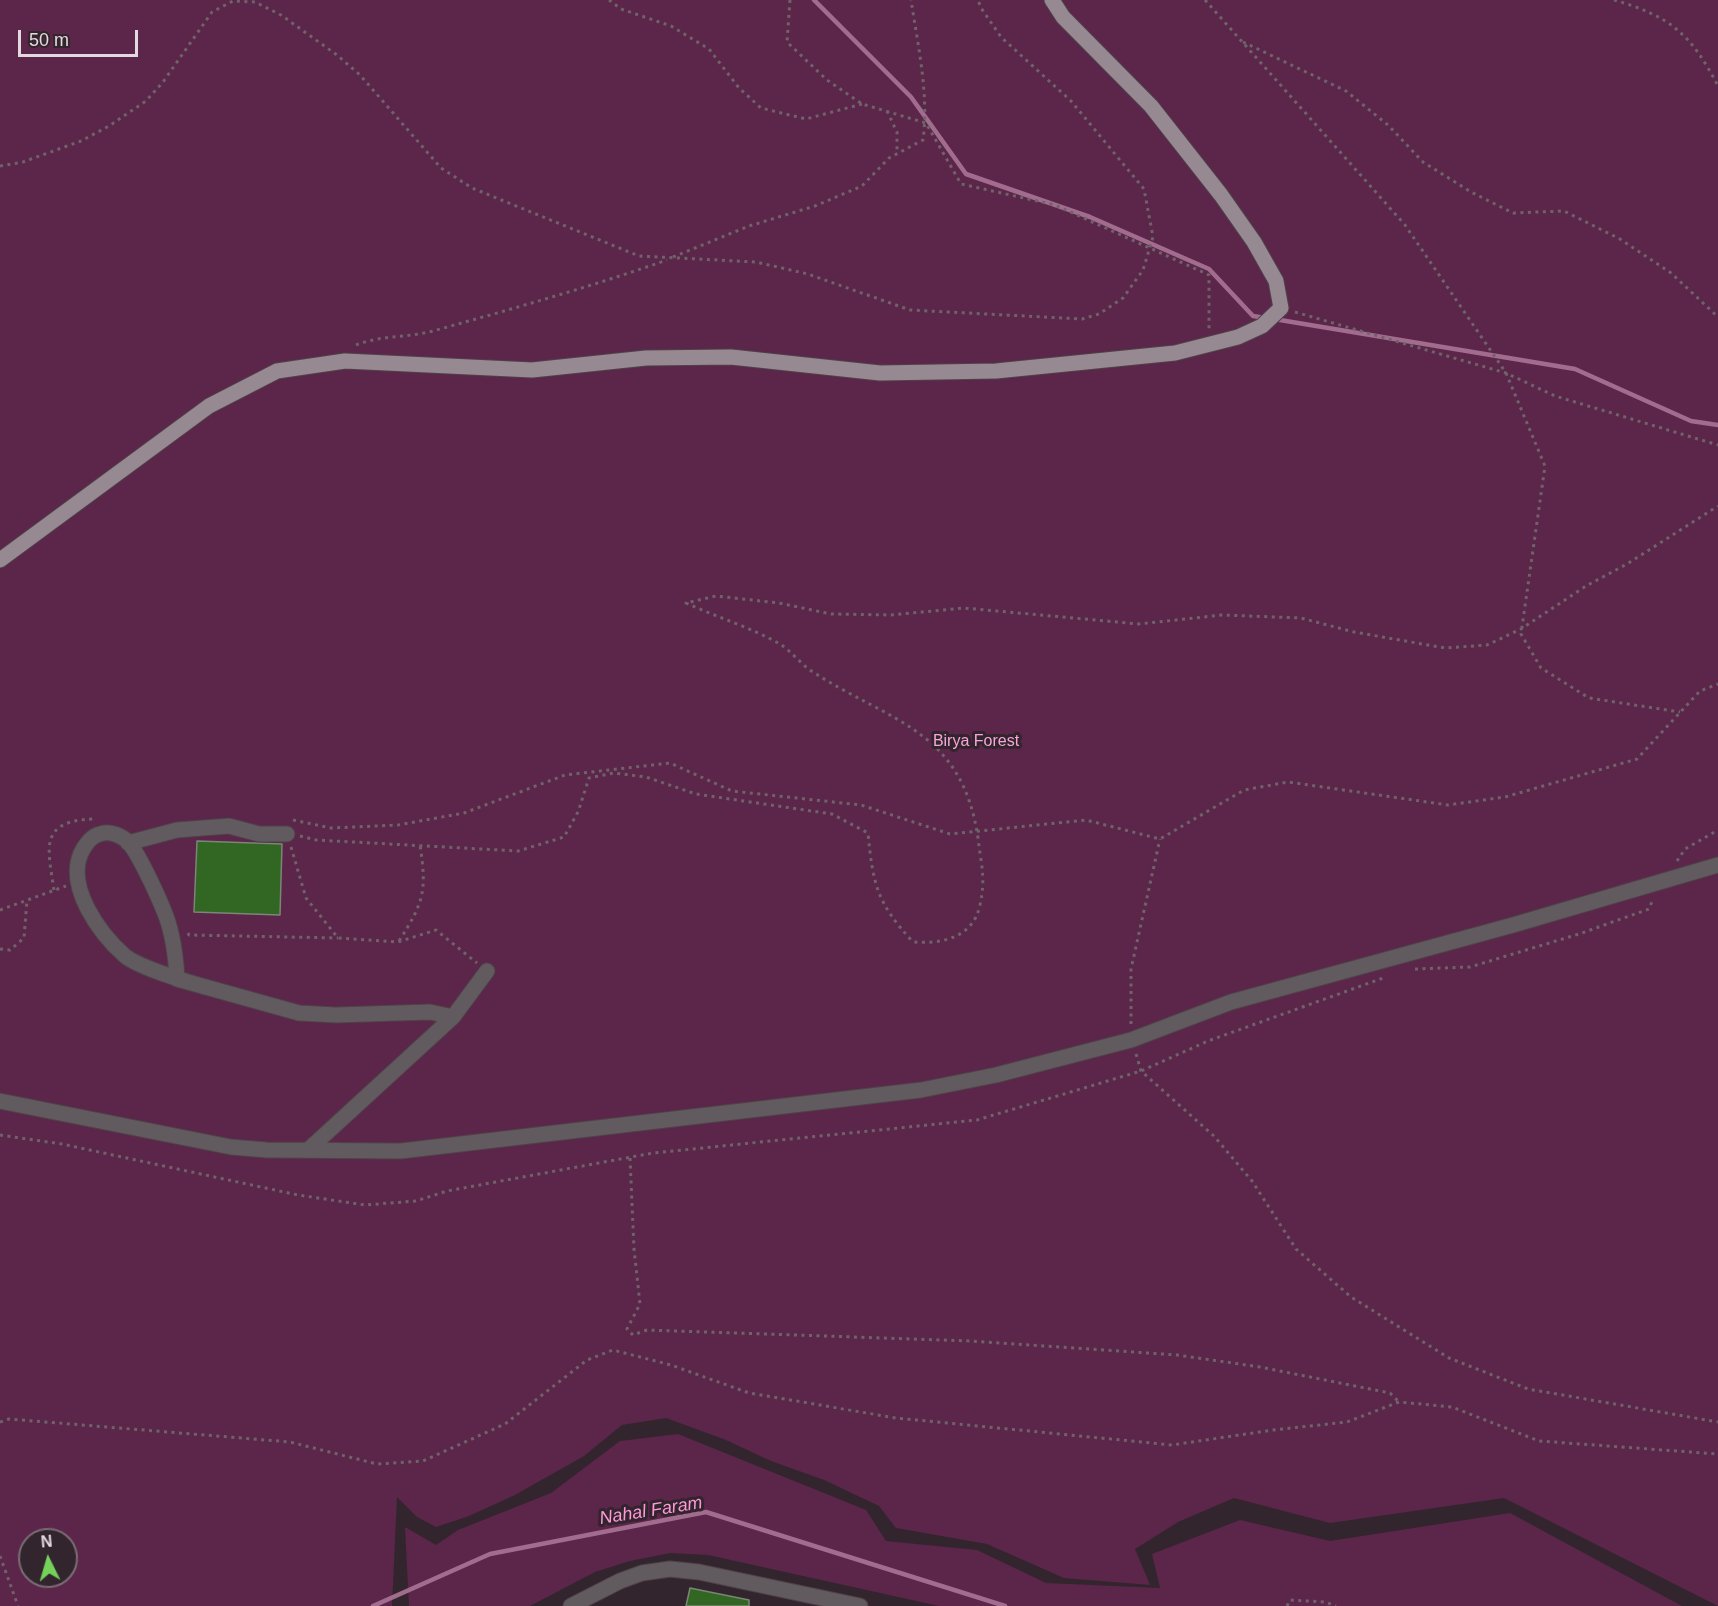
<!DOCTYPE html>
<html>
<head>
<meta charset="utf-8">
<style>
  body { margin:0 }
  #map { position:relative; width:1718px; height:1606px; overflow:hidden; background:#33252d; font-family:Arial,sans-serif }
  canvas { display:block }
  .north { position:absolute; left:18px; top:1528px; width:60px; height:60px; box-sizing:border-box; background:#33252d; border:2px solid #796d74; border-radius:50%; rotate:355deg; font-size:16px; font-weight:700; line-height:24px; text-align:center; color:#e3dadf }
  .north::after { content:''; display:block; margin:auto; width:21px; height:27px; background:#74d25b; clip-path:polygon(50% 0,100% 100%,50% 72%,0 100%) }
  .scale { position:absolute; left:18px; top:30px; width:120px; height:27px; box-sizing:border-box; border:3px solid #e3dadf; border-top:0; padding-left:8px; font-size:18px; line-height:21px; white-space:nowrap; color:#e3dadf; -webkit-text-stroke:4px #33252d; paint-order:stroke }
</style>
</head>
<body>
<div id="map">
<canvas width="1718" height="1606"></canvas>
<div class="north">N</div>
<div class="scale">50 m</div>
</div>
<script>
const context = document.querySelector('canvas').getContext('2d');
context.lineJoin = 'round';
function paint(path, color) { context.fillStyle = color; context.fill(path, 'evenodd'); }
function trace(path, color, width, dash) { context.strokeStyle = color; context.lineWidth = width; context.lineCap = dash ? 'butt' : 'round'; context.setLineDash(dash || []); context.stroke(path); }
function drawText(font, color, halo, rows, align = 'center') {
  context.font = font + ' Arial,sans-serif'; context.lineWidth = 6; context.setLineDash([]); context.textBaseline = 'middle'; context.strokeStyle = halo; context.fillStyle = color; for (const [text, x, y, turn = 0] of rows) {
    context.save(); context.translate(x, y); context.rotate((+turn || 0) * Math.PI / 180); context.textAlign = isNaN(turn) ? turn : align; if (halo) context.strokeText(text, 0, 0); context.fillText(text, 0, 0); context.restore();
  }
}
const green = new Path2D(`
  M0 0H1718V1606L1504 1498 1330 1523 1234 1498 1178 1522 1135 1549 1150 1585 1064 1578 987 1544 896 1528 879 1506 824 1480 771 1461 726 1440 666 1418 622 1425 584 1456 515 1495 469 1516 436 1527 417 1517 397 1497 392 1606H0ZM30 1540H66V1576H30Z
  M678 1434 866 1510 886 1541 977 1550 1046 1583 1160 1588 1152 1554 1240 1520 1330 1541 1510 1513 1682 1606H939L708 1555 670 1553 630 1561 595 1572 530 1606H409L405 1527 436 1545 458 1530 551 1493 620 1441Z`);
const stream = new Path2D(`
  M814 0 911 97 966 174 1090 217 1209 269 1253 316 1266 318
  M1274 319 1575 369 1691 421 1718 425
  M373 1606 490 1554 706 1512 1005 1606`);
const building = new Path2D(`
  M197 841 282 844 280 915 194 912Z
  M690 1588 749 1600V1606H686Z`);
const path = new Path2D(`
  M609 0 621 9 671 26 709 49 739 88 761 108 806 119 862 104
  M790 0 787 42 827 80 862 104 926 123 961 184 1055 205 1209 275V331
  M1205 0 1405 225 1506 373 1545 466 1521 634 1541 668 1589 698 1680 712
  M1614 0C1670 16 1691 34 1718 86
  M1243 42 1346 91 1388 125 1423 162 1471 192 1513 213 1564 211 1620 239 1671 273 1718 317
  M887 111 897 132V153
  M0 166 23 162 81 141 109 126 146 101 163 82 212 12 233 1 255 2 281 15 337 55 360 75 441 168 472 188 639 256 756 262 808 274 910 310 1082 319 1099 314 1123 298 1143 270 1153 237 1144 189 1071 101 1001 37 981 8 978 0
  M673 257 749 226 815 206 862 186 889 158 923 140C929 94 918 46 911 0
  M1295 312 1506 373 1555 396 1718 445
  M356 345C381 335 407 338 433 331 512 309 590 287 667 260
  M293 820 331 828 398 825 464 813 565 775 670 763 732 791 861 805 950 834 1086 820 1160 839 1244 790 1288 782 1448 805 1505 797 1637 759 1700 691 1718 684
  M300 836 316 840 518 851 564 837 578 812 589 778 614 773 646 777 696 794 832 814 868 833C873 885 877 903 913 942 942 944 973 938 980 905 986 877 981 865 978 838 962 729 890 722 813 672 800 664 791 650 778 643 750 627 716 617 686 603L716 596 779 603 831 614 891 615 964 608 1139 624 1222 615 1301 618 1354 632 1445 648 1487 645 1521 629 1586 586 1627 564 1718 506
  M291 847 306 898 338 938 398 942 436 930 477 963
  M1677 861 1685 849 1718 830
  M54 890C48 849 38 821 93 819
  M0 910 66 886
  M188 933 189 935 338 938
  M399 941C424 902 427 891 420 845
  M0 949 10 950 24 938 27 900
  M1415 969 1470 967 1579 934 1649 909 1653 899
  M1131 1024V969L1160 839
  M1136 1054 1141 1071 1214 1136 1252 1181 1296 1249 1351 1297 1449 1358 1528 1389 1718 1422
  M0 1135 62 1144 298 1195 365 1205 416 1201 447 1191 653 1153 977 1120 1141 1071 1208 1041 1386 977
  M630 1158 634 1249 640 1304 627 1329 633 1335 647 1330 971 1341 1177 1355 1260 1367 1390 1393 1399 1402
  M0 1422 9 1419 290 1442 377 1464 423 1461 505 1424 587 1360 613 1350 671 1365 749 1393 896 1418 1172 1445 1273 1430 1347 1422 1399 1402 1452 1407 1539 1441 1718 1454
  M0 1556 18 1606
  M1287 1606 1290 1600 1325 1602 1336 1606`);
const minor = new Path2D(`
  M128 843 177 830 229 826 259 834H287
  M205 987C185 981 140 968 125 956 99 933 66 887 81 853 85 845 91 836 100 834 109 830 123 836 129 843 140 856 159 898 166 916 173 935 176 959 177 979L299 1013 336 1015 430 1012 453 1017
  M0 1101 231 1147 267 1150 401 1151 921 1090 996 1075 1131 1040 1231 1002 1513 925 1718 865
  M308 1150 453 1017 487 971
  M571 1606 620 1581 642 1573 670 1569 699 1572 860 1606`);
const major = new Path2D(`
  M0 560 209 406 277 371 345 361 532 370 646 358 731 357 880 373 996 371 1175 353 1238 337 1262 326 1281 308 1276 281 1254 242 1221 195 1151 106 1063 17 1052 0`);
const parkNames = [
  ["Birya Forest",976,742]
];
const waterNames = [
  ["Nahal Faram",651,1511,-9]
];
paint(green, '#5c254a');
trace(stream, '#a26c8f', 4.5);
paint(building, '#316722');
trace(building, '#7b8678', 1.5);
trace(minor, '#4f4249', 17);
trace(major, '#4f4249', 17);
trace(path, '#6f636a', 3, [3, 4.5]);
trace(minor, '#615a5e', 15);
trace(major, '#978991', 15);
drawText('16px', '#f9a5d9', '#33252d', parkNames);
drawText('italic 18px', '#ff97d9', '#33252d', waterNames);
</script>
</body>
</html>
